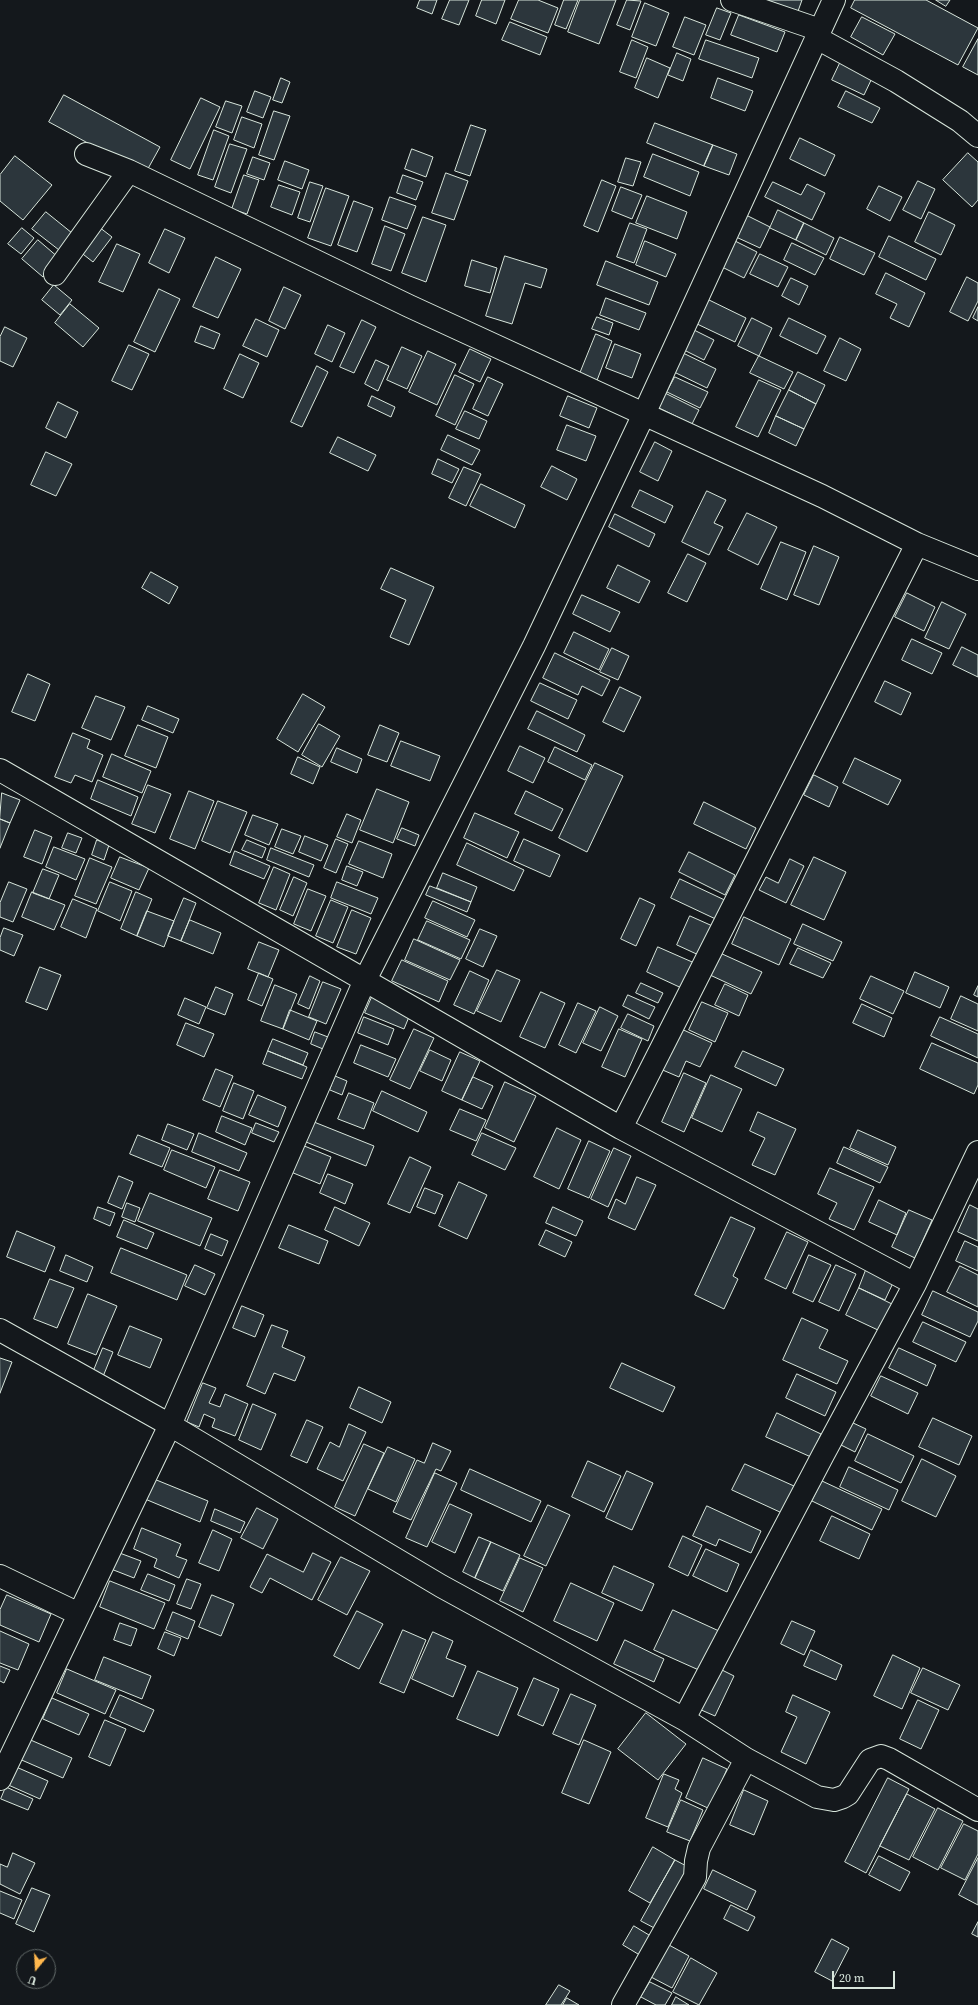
<!DOCTYPE html>
<html>
<head>
<meta charset="utf-8">
<style>
  body { margin:0 }
  #map { position:relative; width:978px; height:2005px; overflow:hidden; background:#14181c; font-family:"Source Serif 4",serif }
  canvas { display:block }
  .north { position:absolute; left:16px; top:1949px; width:40px; height:40px; box-sizing:border-box; background:#14181c; border:1px solid #626a69; border-radius:50%; rotate:198deg; font-size:11px; font-weight:700; line-height:16px; text-align:center; color:#d8e6dc }
  .north::after { content:''; display:block; margin:auto; width:14px; height:18px; background:#ffb74d; clip-path:polygon(50% 0,100% 100%,50% 72%,0 100%) }
  .scale { position:absolute; left:832px; top:1971px; width:63px; height:18px; box-sizing:border-box; border:2px solid #d8e6dc; border-top:0; padding-left:5px; font-size:12px; line-height:14px; white-space:nowrap; color:#d8e6dc; -webkit-text-stroke:3px #14181c; paint-order:stroke }
</style>
</head>
<body>
<div id="map">
<canvas width="978" height="2005"></canvas>
<div class="north">U</div>
<div class="scale">20 m</div>
</div>
<script>
const context = document.querySelector('canvas').getContext('2d');
context.lineJoin = 'round';
function paint(path, color) { context.fillStyle = color; context.fill(path, 'evenodd'); }
function trace(path, color, width, dash) { context.strokeStyle = color; context.lineWidth = width; context.lineCap = dash ? 'butt' : 'round'; context.setLineDash(dash || []); context.stroke(path); }
const building = new Path2D(`
  M420 0H437L432 14 417 8Z
  M450 0H469L459 25 442 19Z
  M482 0H505L496 24 476 16Z
  M519 0H538L558 8 548 33 511 19Z
  M564 0H578L566 29 555 25Z
  M580 0H616L599 44 568 32Z
  M627 0 641 1 630 30 617 25Z
  M759 0H802L797 14Z
  M855 0H926L978 28 958 65 851 8Z
  M936 0H950L946 6Z
  M645 3 669 13 656 46 632 37Z
  M717 8 731 13 720 40 706 35Z
  M739 15 785 32 777 52 731 35Z
  M685 17 706 25 694 55 673 47Z
  M862 17 895 34 883 55 851 37Z
  M510 22 547 37 540 55 502 40Z
  M978 39V75L963 67Z
  M632 40 648 47 636 78 620 72Z
  M706 40 759 58 752 78 699 59Z
  M677 53 691 59 683 81 668 75Z
  M647 58 670 68 658 98 635 88Z
  M841 61 873 76 864 95 832 80Z
  M281 78 290 82 282 103 273 100Z
  M718 78 753 91 745 111 711 98Z
  M255 91 271 97 263 118 247 112Z
  M846 91 880 108 872 123 838 107Z
  M64 95 160 147 145 174 49 122Z
  M201 98 220 107 190 169 171 160Z
  M226 101 242 106 232 133 216 127Z
  M274 111 290 116 274 160 259 155Z
  M242 117 262 124 254 148 234 140Z
  M655 123 713 145 704 166 647 143Z
  M471 125 486 130 470 176 455 171Z
  M214 130 229 136 213 180 198 175Z
  M800 138 835 155 825 176 790 159Z
  M230 144 247 149 231 193 215 187Z
  M713 145 737 154 729 175 704 166Z
  M412 149 433 157 426 177 405 169Z
  M968 153 978 162V200L972 207 943 180Z
  M653 154 699 172 690 196 644 177Z
  M15 156 52 185 23 220 0 201V175Z
  M253 157 270 163 264 180 247 174Z
  M626 158 641 162 633 186 618 182Z
  M285 161 309 170 302 189 278 180Z
  M446 173 468 181 454 220 432 213Z
  M244 175 259 180 247 214 232 209Z
  M403 175 423 182 416 200 397 193Z
  M602 180 616 186 598 232 584 226Z
  M918 181 935 189 921 219 903 210Z
  M310 182 323 186 310 222 298 218Z
  M773 182 801 195 807 184 825 193 812 220 765 197Z
  M279 185 300 192 292 215 271 207Z
  M879 186 902 197 890 221 867 209Z
  M621 187 642 195 632 219 612 211Z
  M326 188 349 196 331 246 308 238Z
  M647 196 687 212 677 239 636 223Z
  M390 197 416 206 407 229 382 220Z
  M354 201 373 208 357 252 338 245Z
  M778 210 804 223 796 240 770 228Z
  M46 212 72 233 59 250 32 229Z
  M929 212 955 225 941 255 915 242Z
  M746 215 770 227 760 248 736 237Z
  M423 217 446 225 426 282 402 273Z
  M630 223 647 229 634 263 617 257Z
  M804 223 834 238 826 255 796 240Z
  M385 226 405 234 391 271 372 264Z
  M99 227 112 237 93 262 79 251Z
  M22 228 34 238 21 254 8 244Z
  M165 229 185 238 169 273 149 263Z
  M889 236 936 259 926 280 879 257Z
  M840 237 875 253 864 275 830 259Z
  M38 240 59 258 43 277 22 259Z
  M733 240 757 252 744 278 720 266Z
  M645 241 676 254 666 277 636 265Z
  M792 243 824 258 815 275 784 260Z
  M117 244 140 254 123 292 99 282Z
  M760 254 788 267 778 287 750 274Z
  M505 256 547 269 541 288 525 283 512 324 486 316Z
  M216 257 241 269 218 318 193 307Z
  M472 260 497 268 490 293 465 286Z
  M606 261 658 282 649 305 597 285Z
  M886 273 925 293 909 327 890 318 897 304 876 294Z
  M967 277 978 283V301L968 321 950 312Z
  M791 278 808 286 799 305 782 296Z
  M54 285 72 300 60 315 42 300Z
  M284 287 301 295 285 329 269 321Z
  M159 289 180 299 155 352 134 342Z
  M606 298 646 313 639 330 600 315Z
  M707 299 746 318 735 342 695 323Z
  M70 304 99 328 83 347 55 323Z
  M978 307V321L973 318Z
  M597 317 613 323 609 335 592 329Z
  M752 318 772 328 759 356 738 346Z
  M789 318 826 336 817 354 780 336Z
  M256 319 279 330 267 357 243 346Z
  M362 320 376 327 354 373 340 367Z
  M328 325 345 333 332 362 315 354Z
  M201 326 220 334 214 349 195 342Z
  M5 327 27 338 13 367 0 361V337Z
  M692 329 714 340 704 360 682 349Z
  M596 334 612 341 596 383 579 376Z
  M840 338 861 349 846 381 824 371Z
  M615 344 641 354 632 378 606 368Z
  M129 345 149 354 132 390 112 381Z
  M402 347 422 356 407 389 387 380Z
  M470 349 491 359 480 382 459 372Z
  M428 351 456 364 437 405 409 392Z
  M683 353 716 369 707 388 674 372Z
  M240 354 259 363 243 398 224 389Z
  M759 356 793 372 784 389 750 373Z
  M376 360 389 366 378 391 365 384Z
  M317 366 328 372 302 427 291 422Z
  M798 372 825 385 816 404 789 390Z
  M455 375 474 384 455 425 436 416Z
  M488 377 503 384 488 416 473 409Z
  M675 377 708 392 700 408 667 392Z
  M759 380 781 390 758 437 736 427Z
  M789 390 816 404 804 429 776 416Z
  M665 393 699 410 692 424 659 408Z
  M372 396 395 407 391 417 368 406Z
  M568 396 597 408 589 428 560 416Z
  M58 402 78 412 66 438 46 428Z
  M465 411 487 421 479 439 456 429Z
  M776 416 804 429 796 446 769 433Z
  M567 425 596 436 586 461 557 450Z
  M448 435 480 450 472 465 441 450Z
  M338 437 376 455 368 471 330 453Z
  M655 442 672 451 658 481 640 472Z
  M46 452 72 464 56 496 31 485Z
  M438 459 459 469 452 483 432 474Z
  M552 466 577 479 567 500 541 487Z
  M464 467 481 474 466 506 449 498Z
  M481 484 525 505 515 528 470 506Z
  M640 490 673 506 665 523 632 507Z
  M707 491 726 500 714 523 723 527 709 555 682 542Z
  M747 513 777 527 758 565 728 550Z
  M615 514 655 534 649 547 609 527Z
  M781 542 806 552 787 600 761 589Z
  M814 546 839 557 819 605 794 595Z
  M688 554 706 563 687 602 668 593Z
  M618 565 650 581 639 603 607 588Z
  M391 568 434 587 409 645 390 637 406 600 381 589Z
  M151 572 178 587 169 604 142 588Z
  M907 593 935 607 924 631 895 617Z
  M582 595 620 612 610 632 573 614Z
  M942 602 966 614 949 649 925 638Z
  M574 632 609 649 599 670 564 653Z
  M912 639 942 653 932 674 902 660Z
  M962 647 978 655V677L953 665Z
  M612 648 629 656 618 680 600 672Z
  M555 653 610 680 602 696 582 686 578 695 543 678Z
  M28 674 50 684 35 721 12 712Z
  M885 681 911 693 901 715 875 702Z
  M540 683 577 700 568 719 531 701Z
  M620 687 641 697 624 732 603 722Z
  M303 694 325 707 298 752 277 739Z
  M96 696 125 707 111 740 82 728Z
  M148 706 179 719 173 733 142 720Z
  M537 711 585 735 577 752 528 729Z
  M319 724 340 736 322 767 302 755Z
  M138 725 168 737 156 768 125 756Z
  M380 725 399 733 387 762 368 755Z
  M73 733 90 740 87 748 103 755 92 782 75 775 71 783 55 777Z
  M401 741 440 756 430 781 391 766Z
  M520 746 545 758 533 783 508 771Z
  M555 747 592 765 585 780 548 762Z
  M337 748 362 759 357 773 331 762Z
  M112 754 151 771 142 793 103 777Z
  M298 757 320 767 313 784 291 774Z
  M855 758 901 780 888 805 843 783Z
  M595 763 623 776 587 852 559 838Z
  M814 775 838 787 829 807 804 795Z
  M98 780 138 797 131 816 91 799Z
  M148 785 171 794 155 833 132 824Z
  M377 789 409 802 393 843 360 830Z
  M189 791 214 801 195 849 170 839Z
  M526 791 563 809 552 831 515 814Z
  M2 793 20 800 10 823 0 819Z
  M218 801 247 812 230 853 202 841Z
  M704 802 756 828 746 849 694 824Z
  M475 813 519 832 507 858 464 838Z
  M347 814 361 820 352 843 337 837Z
  M253 815 278 824 269 845 245 835Z
  M0 819 10 823 0 848Z
  M402 828 419 835 415 846 397 839Z
  M282 829 301 836 293 854 275 847Z
  M35 830 52 837 42 864 24 857Z
  M68 833 82 838 76 853 62 848Z
  M305 836 328 845 321 861 299 852Z
  M336 839 348 844 336 873 324 868Z
  M524 839 560 855 550 877 514 861Z
  M97 840 109 845 104 860 92 855Z
  M247 840 266 848 262 858 242 850Z
  M359 841 392 854 383 878 349 864Z
  M467 843 524 870 514 891 457 865Z
  M54 847 85 859 76 880 46 867Z
  M271 848 314 865 309 877 267 860Z
  M235 851 270 866 264 879 230 865Z
  M689 852 735 875 725 895 679 872Z
  M120 857 149 868 139 890 111 878Z
  M814 857 846 872 824 920 791 905Z
  M90 858 112 867 96 904 75 896Z
  M790 859 804 866 786 903 759 890 766 877 778 883Z
  M347 866 363 872 357 886 342 880Z
  M274 867 290 874 276 910 259 903Z
  M43 869 59 875 49 899 33 893Z
  M443 873 477 887 471 902 437 888Z
  M294 877 307 883 293 916 280 910Z
  M680 879 731 903 722 922 671 898Z
  M9 882 27 889 13 922 0 917V903Z
  M110 882 132 891 120 921 98 911Z
  M337 882 378 898 371 914 331 898Z
  M430 886 471 902 467 912 426 895Z
  M308 889 326 896 311 931 294 924Z
  M32 892 65 905 54 930 22 917Z
  M136 892 152 899 137 936 121 929Z
  M184 898 196 903 181 941 168 936Z
  M640 898 655 905 636 946 621 939Z
  M73 899 97 909 86 938 61 927Z
  M331 900 348 907 333 943 316 936Z
  M433 901 475 920 467 937 425 918Z
  M352 910 371 918 356 954 337 947Z
  M147 911 174 921 164 947 137 936Z
  M690 916 717 928 703 957 677 945Z
  M744 917 791 939 779 965 732 944Z
  M190 920 221 933 213 954 181 941Z
  M427 921 470 940 461 959 418 940Z
  M803 924 842 942 833 961 794 944Z
  M4 928 23 935 14 956 0 950V938Z
  M480 929 497 936 483 967 466 959Z
  M414 939 460 960 450 980 405 960Z
  M259 942 279 950 268 977 248 969Z
  M658 947 699 965 688 991 647 972Z
  M798 948 831 963 823 978 790 964Z
  M720 953 762 972 751 994 710 975Z
  M402 960 448 981 439 1002 392 981Z
  M40 967 61 975 47 1010 26 1002Z
  M497 970 520 980 501 1022 477 1011Z
  M470 971 489 980 474 1014 454 1005Z
  M915 972 949 987 940 1008 906 993Z
  M259 973 273 979 262 1006 248 1000Z
  M310 976 320 981 309 1009 298 1004Z
  M871 976 904 991 893 1014 860 999Z
  M323 982 341 989 326 1024 309 1017Z
  M641 983 663 993 658 1003 636 993Z
  M725 984 748 995 739 1016 715 1005Z
  M275 985 297 994 283 1029 261 1021Z
  M978 986V997L974 995Z
  M216 987 233 994 225 1015 207 1008Z
  M541 992 565 1003 545 1048 520 1037Z
  M628 995 655 1007 649 1019 623 1006Z
  M961 996 978 1004V1031L951 1019Z
  M372 997 411 1012 404 1029 365 1013Z
  M185 998 206 1007 199 1024 178 1015Z
  M702 1002 728 1013 715 1042 689 1030Z
  M578 1003 596 1011 576 1053 559 1045Z
  M862 1004 892 1018 884 1037 853 1023Z
  M600 1007 618 1016 601 1051 583 1043Z
  M290 1010 317 1021 309 1040 283 1029Z
  M628 1014 654 1026 648 1041 621 1028Z
  M364 1017 394 1029 388 1045 358 1033Z
  M940 1017 978 1034V1058L931 1036Z
  M186 1023 214 1034 204 1057 177 1045Z
  M677 1027 712 1043 700 1067 686 1061 679 1077 658 1068Z
  M414 1029 434 1038 410 1089 390 1080Z
  M619 1029 642 1039 625 1077 602 1067Z
  M315 1032 328 1037 323 1049 311 1044Z
  M273 1039 308 1053 303 1065 268 1051Z
  M932 1043 978 1063V1085L974 1094 920 1069Z
  M361 1045 396 1059 388 1077 354 1063Z
  M430 1050 451 1060 442 1081 420 1071Z
  M268 1051 307 1067 302 1079 263 1064Z
  M743 1051 784 1069 776 1086 735 1067Z
  M460 1052 480 1061 462 1100 442 1091Z
  M216 1069 233 1076 220 1107 203 1100Z
  M684 1073 706 1083 684 1132 662 1122Z
  M711 1075 742 1089 722 1132 692 1118Z
  M335 1076 347 1081 342 1095 330 1090Z
  M473 1077 493 1086 482 1109 462 1100Z
  M505 1082 536 1096 514 1142 485 1128Z
  M234 1083 254 1091 243 1119 223 1111Z
  M382 1091 427 1112 418 1132 373 1111Z
  M349 1093 374 1103 364 1129 338 1119Z
  M258 1095 286 1107 278 1127 249 1115Z
  M460 1109 486 1120 476 1141 450 1130Z
  M758 1112 796 1129 775 1175 752 1165 765 1138 750 1131Z
  M222 1116 252 1128 245 1145 216 1132Z
  M314 1122 374 1146 366 1166 306 1142Z
  M256 1123 279 1132 274 1142 252 1133Z
  M168 1124 194 1134 187 1150 162 1140Z
  M557 1128 581 1140 559 1189 534 1177Z
  M858 1130 896 1147 888 1165 850 1148Z
  M199 1133 247 1153 239 1171 192 1152Z
  M482 1133 516 1148 505 1170 472 1155Z
  M138 1135 170 1148 162 1167 130 1154Z
  M589 1141 610 1151 589 1198 568 1189Z
  M302 1145 331 1157 320 1184 291 1172Z
  M844 1147 888 1167 880 1183 837 1163Z
  M614 1148 631 1156 608 1207 591 1199Z
  M172 1150 215 1167 206 1188 164 1170Z
  M410 1157 431 1167 410 1213 388 1204Z
  M830 1168 874 1187 854 1230 829 1219 837 1203 818 1194Z
  M220 1170 250 1182 238 1211 208 1199Z
  M328 1174 353 1184 345 1204 320 1193Z
  M119 1176 133 1182 122 1209 108 1203Z
  M637 1177 656 1185 635 1230 608 1218 616 1199 625 1204Z
  M459 1182 487 1195 467 1239 439 1226Z
  M425 1188 443 1195 435 1214 417 1207Z
  M150 1193 212 1218 200 1246 138 1221Z
  M879 1200 906 1213 897 1235 869 1222Z
  M127 1203 140 1208 135 1222 122 1217Z
  M970 1205 978 1209V1241L958 1232Z
  M98 1207 115 1213 110 1226 94 1219Z
  M335 1207 370 1223 359 1246 325 1230Z
  M553 1207 583 1221 576 1236 546 1223Z
  M909 1210 932 1220 915 1258 892 1247Z
  M731 1217 755 1228 733 1276 738 1279 724 1309 695 1295Z
  M124 1220 154 1233 147 1249 117 1237Z
  M289 1225 328 1241 319 1264 279 1248Z
  M546 1230 572 1242 565 1257 539 1245Z
  M17 1231 55 1247 45 1272 7 1257Z
  M787 1232 808 1242 786 1289 765 1279Z
  M211 1234 228 1241 222 1256 205 1249Z
  M965 1241 978 1247V1271L956 1261Z
  M121 1248 187 1275 177 1300 111 1273Z
  M66 1255 93 1267 87 1282 60 1271Z
  M809 1255 831 1265 813 1302 793 1293Z
  M195 1265 215 1274 205 1295 185 1286Z
  M836 1265 856 1274 839 1311 819 1302Z
  M960 1266 978 1275V1307L947 1292Z
  M866 1270 893 1283 885 1300 859 1288Z
  M50 1279 74 1288 57 1328 34 1319Z
  M859 1288 892 1304 880 1331 846 1315Z
  M933 1291 978 1312V1321L970 1337 922 1315Z
  M88 1294 117 1306 96 1355 68 1344Z
  M242 1306 264 1315 255 1337 233 1328Z
  M802 1318 828 1330 819 1348 848 1361 837 1384 783 1360Z
  M923 1322 966 1342 956 1362 913 1342Z
  M272 1325 288 1331 282 1347 305 1357 295 1381 274 1373 265 1394 247 1386Z
  M130 1326 162 1339 150 1368 118 1355Z
  M103 1348 113 1352 102 1379 92 1375Z
  M899 1348 936 1365 927 1386 889 1368Z
  M0 1358 12 1362 0 1393Z
  M622 1363 675 1387 663 1412 610 1388Z
  M797 1374 836 1392 825 1416 786 1398Z
  M881 1376 918 1393 908 1414 871 1396Z
  M203 1383 216 1388 209 1403 220 1407 225 1394 248 1404 235 1436 212 1427 215 1419 204 1414 199 1427 187 1422Z
  M359 1387 391 1402 382 1423 350 1408Z
  M253 1404 276 1414 261 1450 239 1440Z
  M777 1413 821 1434 811 1457 766 1437Z
  M933 1418 972 1436 959 1465 919 1447Z
  M307 1420 323 1427 307 1463 291 1456Z
  M851 1422 866 1429 855 1452 839 1444Z
  M349 1424 366 1432 343 1481 317 1469 330 1442 339 1447Z
  M868 1434 914 1456 901 1483 855 1461Z
  M433 1443 451 1451 441 1471 436 1469 411 1520 393 1512 417 1460 424 1463Z
  M364 1444 384 1453 355 1516 335 1507Z
  M388 1447 415 1459 396 1502 368 1489Z
  M922 1459 956 1476 936 1517 902 1501Z
  M588 1461 621 1476 604 1512 572 1497Z
  M745 1464 794 1486 782 1513 732 1490Z
  M849 1467 898 1490 889 1510 840 1487Z
  M470 1469 541 1501 531 1522 461 1490Z
  M627 1471 653 1483 632 1530 606 1518Z
  M435 1473 457 1483 427 1547 406 1538Z
  M154 1479 208 1501 200 1522 145 1499Z
  M822 1481 882 1509 872 1530 812 1501Z
  M450 1504 472 1514 455 1553 432 1542Z
  M548 1505 570 1515 546 1566 524 1556Z
  M707 1506 761 1531 751 1553 719 1539 716 1546 693 1536Z
  M257 1508 278 1519 263 1549 241 1538Z
  M215 1509 245 1522 240 1533 211 1521Z
  M832 1516 870 1534 859 1559 820 1541Z
  M142 1528 181 1544 176 1556 187 1560 179 1578 154 1567 157 1559 134 1549Z
  M213 1530 232 1539 219 1571 199 1563Z
  M683 1536 702 1545 688 1576 669 1567Z
  M479 1537 491 1542 475 1578 463 1572Z
  M491 1542 520 1555 503 1591 475 1578Z
  M706 1549 739 1564 727 1592 693 1576Z
  M117 1552 141 1561 134 1578 111 1569Z
  M313 1553 331 1562 312 1600 270 1578 262 1593 250 1587 267 1554 303 1572Z
  M341 1557 370 1571 347 1615 318 1600Z
  M520 1558 543 1568 523 1612 500 1601Z
  M614 1566 654 1584 642 1611 602 1593Z
  M148 1574 175 1585 169 1601 141 1590Z
  M187 1579 201 1584 191 1609 177 1604Z
  M110 1581 165 1603 154 1629 100 1607Z
  M571 1583 614 1603 597 1641 554 1621Z
  M7 1595 51 1614 39 1642 0 1625V1610Z
  M212 1595 234 1604 221 1636 199 1627Z
  M673 1610 719 1631 701 1671 654 1650Z
  M357 1611 383 1624 359 1669 334 1656Z
  M173 1612 195 1621 188 1639 166 1630Z
  M792 1621 815 1631 804 1655 781 1644Z
  M120 1623 137 1629 131 1646 114 1640Z
  M403 1630 426 1640 404 1693 380 1683Z
  M0 1631 29 1644 18 1670 0 1663Z
  M165 1632 181 1638 174 1656 158 1649Z
  M433 1632 453 1641 446 1658 466 1666 453 1697 412 1679Z
  M625 1640 664 1659 654 1682 614 1664Z
  M811 1650 842 1665 836 1680 804 1666Z
  M893 1655 920 1668 902 1709 874 1696Z
  M104 1657 151 1676 142 1699 95 1680Z
  M0 1666 10 1670 4 1683 0 1681Z
  M718 1668 734 1676 715 1716 699 1709Z
  M923 1668 960 1685 948 1710 911 1693Z
  M67 1669 116 1690 105 1714 57 1693Z
  M478 1671 518 1688 498 1736 457 1719Z
  M534 1678 559 1689 543 1726 518 1715Z
  M571 1694 596 1705 579 1745 553 1734Z
  M120 1695 154 1710 144 1732 110 1717Z
  M793 1695 830 1712 806 1764 781 1752 797 1717 786 1712Z
  M52 1698 89 1714 79 1735 43 1719Z
  M918 1700 939 1710 921 1749 900 1739Z
  M646 1713 686 1744 658 1780 618 1749Z
  M105 1720 126 1729 110 1766 89 1757Z
  M26 1738 72 1758 63 1778 17 1758Z
  M584 1740 611 1752 589 1804 562 1793Z
  M703 1758 727 1769 710 1809 686 1798Z
  M14 1766 48 1781 40 1799 6 1784Z
  M664 1774 679 1780 675 1789 682 1793 668 1827 646 1818Z
  M888 1778 909 1789 866 1873 845 1862Z
  M6 1787 33 1799 28 1810 1 1799Z
  M744 1790 768 1801 754 1835 730 1825Z
  M907 1794 935 1809 909 1860 880 1846Z
  M681 1800 703 1810 690 1841 667 1832Z
  M938 1808 963 1821 938 1870 913 1857Z
  M964 1824 978 1831V1854L965 1880 941 1868Z
  M653 1847 675 1860 650 1903 629 1891Z
  M13 1853 35 1863 20 1894 0 1884V1864L7 1867Z
  M879 1856 910 1872 900 1891 869 1875Z
  M978 1858V1905L959 1895Z
  M675 1860 694 1870 660 1931 641 1921Z
  M713 1870 756 1891 747 1910 704 1889Z
  M32 1888 50 1895 34 1932 16 1924Z
  M0 1891 22 1900 14 1919 0 1913Z
  M731 1905 755 1917 748 1931 724 1919Z
  M978 1922V1937L972 1934Z
  M634 1926 654 1938 643 1957 623 1945Z
  M832 1939 849 1948 832 1981 815 1972Z
  M669 1945 689 1956 672 1988 651 1977Z
  M691 1958 717 1973 699 2005 673 1992Z
  M650 1982 672 1993 665 2005H656L641 1997Z
  M559 1985 570 1991 561 2005H546Z
  M676 1997 689 2005H672Z
  M567 1998 579 2005H563Z`);
const minor = new Path2D(`
  M732 0 820 30
  M817 38 896 81 960 121 978 136
  M86 154 129 171 409 306 822 496 917 544 978 569
  M55 274 129 171
  M0 770 621 1128 915 1284
  M621 1128 917 544
  M0 1330 170 1425 441 1586 684 1719 746 1759 817 1797 834 1800 843 1797 848 1794 870 1760 881 1756 889 1759 978 1810
  M0 1576 79 1614
  M684 1719 823 1455 915 1284 978 1152
  M0 1779 170 1425 365 980 534 646 644 414 834 0
  M623 2005 695 1877 696 1861 699 1848 746 1759`);
paint(building, '#2c363c');
trace(building, '#d8e6dc', 1);
trace(minor, '#d8e6dc', 24);
trace(minor, '#14181c', 22);
</script>
</body>
</html>
